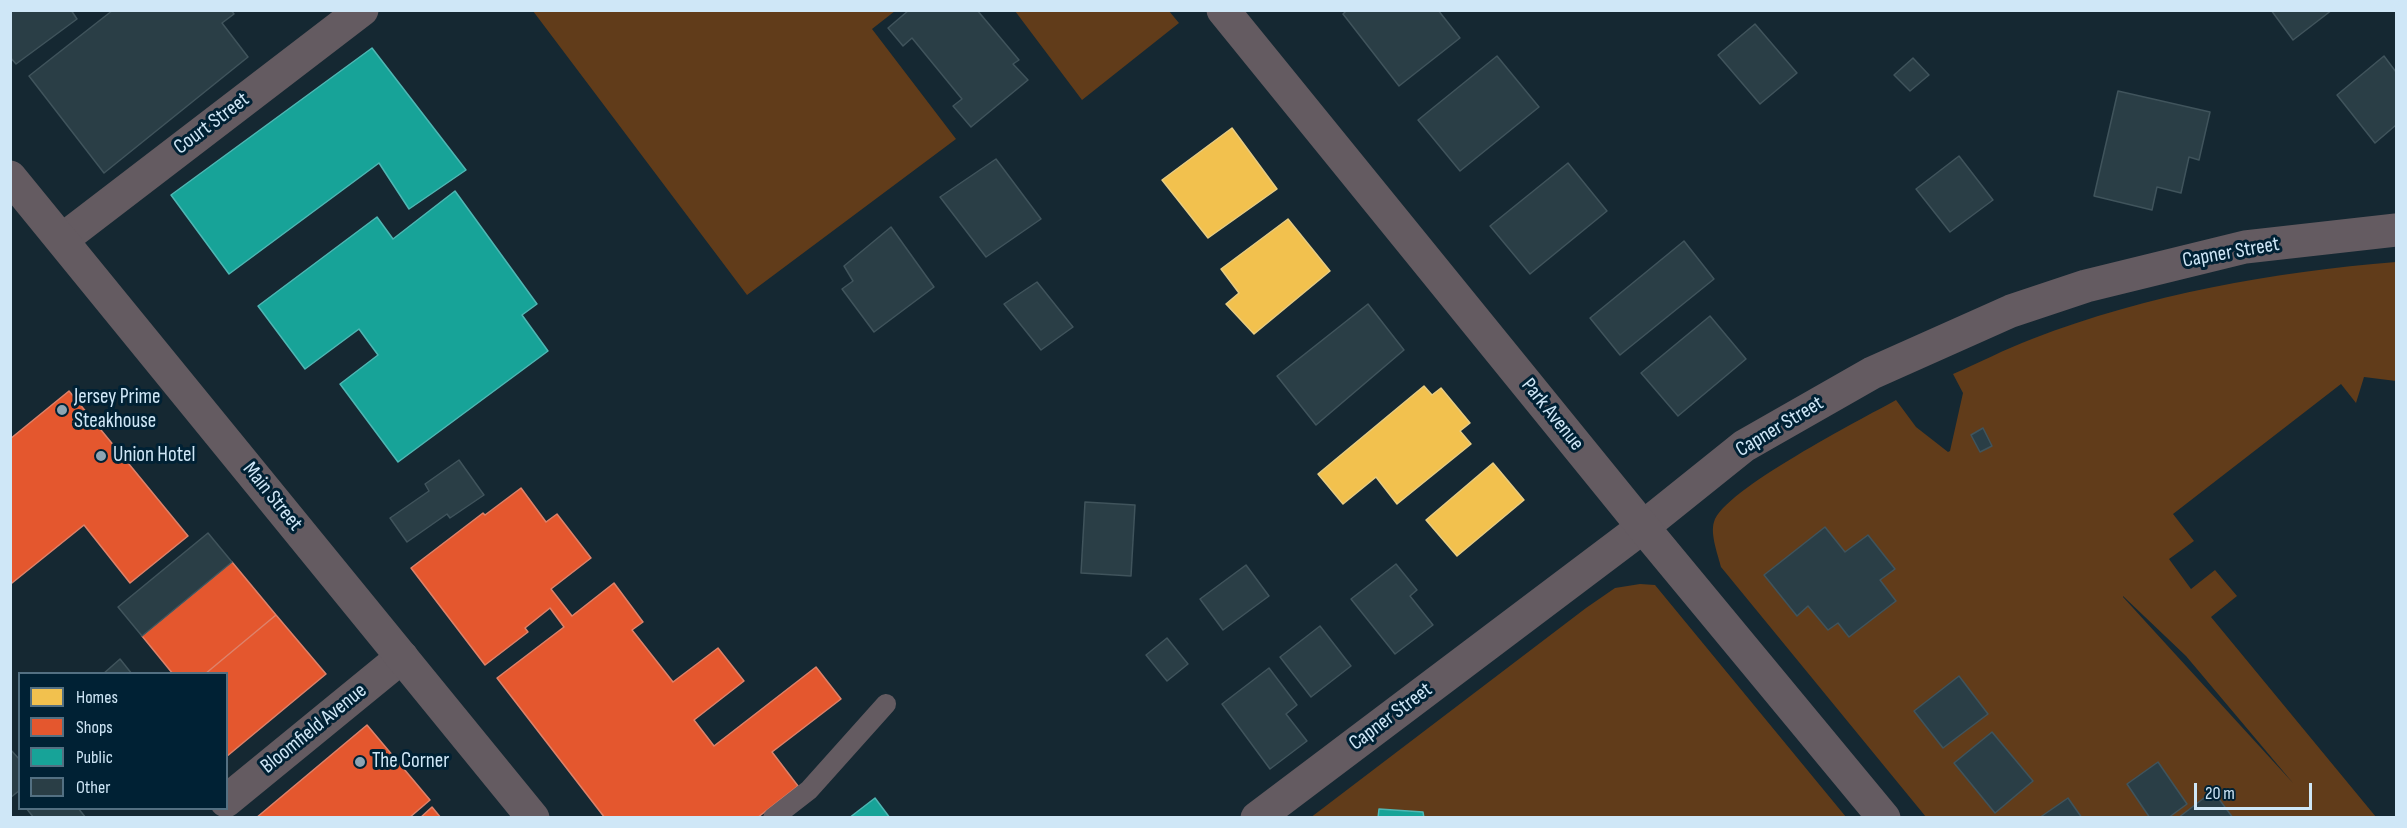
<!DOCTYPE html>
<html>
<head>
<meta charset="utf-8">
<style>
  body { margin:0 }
  #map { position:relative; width:2407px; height:828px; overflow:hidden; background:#152832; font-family:"Sofia Sans Condensed",sans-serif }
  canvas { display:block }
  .frame { position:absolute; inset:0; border:12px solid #cfe7f7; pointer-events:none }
  .legend { position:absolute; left:18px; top:672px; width:210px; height:138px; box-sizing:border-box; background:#002134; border:2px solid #537082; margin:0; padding:8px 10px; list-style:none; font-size:18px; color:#cfe7f7 }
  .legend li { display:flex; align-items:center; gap:12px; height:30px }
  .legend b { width:30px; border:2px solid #537082 }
  .scale { position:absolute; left:2194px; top:783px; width:118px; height:27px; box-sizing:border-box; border:3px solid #cfe7f7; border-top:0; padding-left:8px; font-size:18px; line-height:21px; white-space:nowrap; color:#cfe7f7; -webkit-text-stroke:4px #002134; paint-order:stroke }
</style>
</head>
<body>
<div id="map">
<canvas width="2407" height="828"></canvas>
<div class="frame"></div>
<ul class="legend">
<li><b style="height:16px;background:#f2c14e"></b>Homes</li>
<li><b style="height:16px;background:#e4572e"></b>Shops</li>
<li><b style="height:16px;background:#17a398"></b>Public</li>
<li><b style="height:16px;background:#2a3e46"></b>Other</li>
</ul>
<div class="scale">20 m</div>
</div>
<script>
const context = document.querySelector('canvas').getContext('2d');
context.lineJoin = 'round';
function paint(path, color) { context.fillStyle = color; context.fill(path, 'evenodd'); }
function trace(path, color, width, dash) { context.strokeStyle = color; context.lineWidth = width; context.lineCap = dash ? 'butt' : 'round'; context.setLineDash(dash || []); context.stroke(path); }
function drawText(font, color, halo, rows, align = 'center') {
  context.font = font + ' "Sofia Sans Condensed",sans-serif'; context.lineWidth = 6; context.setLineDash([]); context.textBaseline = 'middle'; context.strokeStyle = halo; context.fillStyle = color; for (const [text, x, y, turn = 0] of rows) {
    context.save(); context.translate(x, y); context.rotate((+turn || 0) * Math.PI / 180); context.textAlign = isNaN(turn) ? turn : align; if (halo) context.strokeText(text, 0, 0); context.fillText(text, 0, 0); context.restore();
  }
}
const green = new Path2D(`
  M533 11H895L872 29 956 139 747 295Z
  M1015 11H1169L1179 23 1082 100Z
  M2396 262V381L2364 377 2356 403 2341 384 2173 514 2194 541 2169 559 2191 589 2215 570 2237 596 2211 617 2376 817H1926L1721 567C1718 555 1710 534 1714 522 1723 490 1862 419 1896 400L1916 427 1948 452 1950 451 1963 393 1953 374C1979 363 2005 349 2032 339 2148 294 2273 272 2396 262ZM2123 596 2186 656 2293 783 2123 597Z
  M1640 584 1655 585 1846 817 1310 818 1586 608 1615 588Z`);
const homes = new Path2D(`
  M1232 128 1277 189 1208 238 1162 180Z
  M1288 219 1330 271 1254 334 1226 304 1239 293 1221 269Z
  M1424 386 1432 395 1441 388 1470 423 1460 431 1471 444 1397 504 1376 477 1343 504 1318 474Z
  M1493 463 1524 500 1457 556 1426 520Z`);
const shops = new Path2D(`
  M69 391 188 536 130 583 84 525 12 583 10 582V439Z
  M521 488 546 522 557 514 591 558 551 589 572 616 614 583 643 622 632 630 673 682 718 648 744 681 694 720 714 746 816 667 841 699 772 752 798 786 757 818H605L497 678 564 627 550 608 525 628 528 632 485 665 411 568 483 513 485 515Z
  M232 562 276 615 205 674H173L142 636Z
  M276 615 326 674 226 757V674H205Z
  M367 725 430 800 409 818H256Z
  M432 807 441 818H420Z`);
const public = new Path2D(`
  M372 48 466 170 409 209 379 163 229 274 171 195Z
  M455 191 537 304 522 315 548 351 398 462 340 384 378 355 359 329 305 369 258 306 377 217 393 239Z
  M875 798 890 818H849Z
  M1379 809 1423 812 1424 818H1378Z`);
const building = new Path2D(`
  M10 10H71L77 19 16 64 10 57Z
  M113 10H231L234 14 222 23 248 57 104 173 29 76Z
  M909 10H977L1019 60 1013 64 1028 80 971 127 953 106 962 99 912 38 903 46 888 28Z
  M1347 10H1438L1460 38 1399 86 1343 14Z
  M2271 10H2332L2293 40Z
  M1755 24 1797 73 1760 104 1718 55Z
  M1497 56 1539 107 1460 171 1418 120Z
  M2384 56 2396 72V125L2375 143 2337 95Z
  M1913 58 1929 75 1910 91 1894 75Z
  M2118 91 2210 112 2199 160 2189 157 2181 193 2157 187 2152 210 2094 196Z
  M1959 156 1993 200 1950 232 1916 189Z
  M996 159 1041 219 986 257 940 197Z
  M1568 163 1607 211 1530 274 1490 226Z
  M891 227 934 287 874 332 842 289 853 281 844 266Z
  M1684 241 1714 279 1620 355 1590 318Z
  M1037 282 1073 327 1041 350 1004 304Z
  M1368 304 1404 350 1316 425 1277 376Z
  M1710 316 1746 359 1678 416 1641 373Z
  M1983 428 1992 446 1980 452 1971 435Z
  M459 460 484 495 450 518 447 514 407 542 390 518 429 491 425 484Z
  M1085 502 1135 505 1131 576 1081 573Z
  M1825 527 1845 552 1868 535 1895 569 1880 580 1896 601 1849 637 1838 623 1828 630 1808 606 1797 616 1764 575Z
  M208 533 232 562 142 636 118 607Z
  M1396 564 1417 590 1410 596 1433 625 1395 654 1351 599Z
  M1246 565 1269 596 1223 630 1200 599Z
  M1320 626 1351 666 1311 697 1280 657Z
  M1167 638 1188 664 1167 681 1146 655Z
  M120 659 132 674H103Z
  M1269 668 1297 705 1286 714 1307 741 1270 769 1222 704Z
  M1959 676 1988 714 1943 748 1914 711Z
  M1992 732 2033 781 1995 813 1954 763Z
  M10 749 20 760V790L10 798Z
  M2158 762 2187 804 2168 818H2150L2127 784Z
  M2213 791 2233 818H2178Z
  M2068 798 2082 818H2039Z
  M26 808H78L86 818H34Z`);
const service = new Path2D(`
  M773 818 809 790 886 704`);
const minor = new Path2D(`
  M63 239 362 10
  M226 801 402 657
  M1257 818 1643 527 1744 446 1872 373 2011 311 2086 286 2245 247 2396 230`);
const tertiary = new Path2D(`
  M1223 10 1643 527 1884 818
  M10 177 533 818`);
const markers = [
  [62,410,6,"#8ea4b2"],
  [101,456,6,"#8ea4b2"],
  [360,762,6,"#8ea4b2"]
];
const streetNames = [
  ["Court Street",212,124,-37],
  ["Capner Street",2231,253,-10],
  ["Park Avenue",1552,415,51],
  ["Capner Street",1780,427,-31],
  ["Main Street",272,497,51],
  ["Capner Street",1391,717,-37],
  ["Bloomfield Avenue",314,729,-39]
];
const poiNames = [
  ["Jersey Prime",74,398],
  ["Steakhouse",74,422],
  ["Union Hotel",113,456],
  ["The Corner",372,762]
];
paint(green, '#613c1a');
paint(homes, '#f2c14e');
trace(homes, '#e8cc81', 1.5);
paint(shops, '#e4572e');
trace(shops, '#de826a', 1.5);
paint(public, '#17a398');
trace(public, '#4eb7b4', 1.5);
paint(building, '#2a3e46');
trace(building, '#40545c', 1.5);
trace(service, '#645b61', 20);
trace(minor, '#645b61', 33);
trace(tertiary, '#645b61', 33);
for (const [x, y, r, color] of markers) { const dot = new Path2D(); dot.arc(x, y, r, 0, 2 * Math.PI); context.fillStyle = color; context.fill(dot); trace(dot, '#002134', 2); }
drawText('21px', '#cfe7f7', '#002134', streetNames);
drawText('21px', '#cfe7f7', '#002134', poiNames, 'left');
</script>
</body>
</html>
